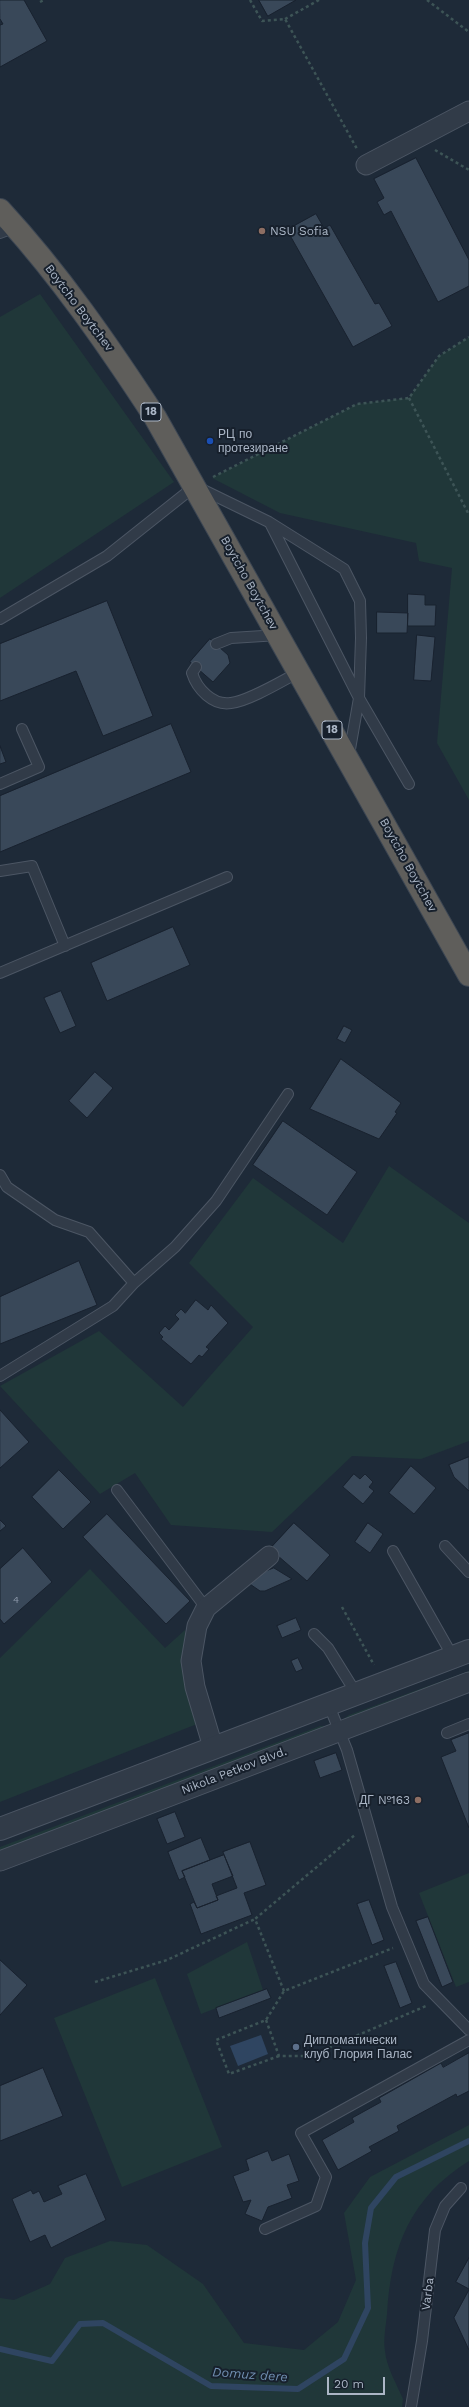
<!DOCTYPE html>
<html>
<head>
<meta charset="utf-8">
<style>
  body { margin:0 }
  #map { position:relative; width:469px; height:2407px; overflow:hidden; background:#1e2a38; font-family:"Work Sans",sans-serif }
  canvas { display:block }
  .scale { position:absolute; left:327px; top:2377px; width:58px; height:18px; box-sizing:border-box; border:2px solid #abb6c6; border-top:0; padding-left:5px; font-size:12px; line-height:14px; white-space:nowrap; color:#abb6c6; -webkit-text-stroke:3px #17202c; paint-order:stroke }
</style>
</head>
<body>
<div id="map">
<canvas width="469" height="2407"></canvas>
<div class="scale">20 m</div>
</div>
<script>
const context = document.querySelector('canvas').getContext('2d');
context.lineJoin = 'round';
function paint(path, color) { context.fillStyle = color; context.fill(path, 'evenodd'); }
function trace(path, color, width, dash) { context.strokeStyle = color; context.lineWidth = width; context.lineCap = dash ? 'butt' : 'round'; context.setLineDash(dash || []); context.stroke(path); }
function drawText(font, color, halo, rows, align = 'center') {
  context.font = font + ' "Work Sans",sans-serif'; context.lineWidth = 4; context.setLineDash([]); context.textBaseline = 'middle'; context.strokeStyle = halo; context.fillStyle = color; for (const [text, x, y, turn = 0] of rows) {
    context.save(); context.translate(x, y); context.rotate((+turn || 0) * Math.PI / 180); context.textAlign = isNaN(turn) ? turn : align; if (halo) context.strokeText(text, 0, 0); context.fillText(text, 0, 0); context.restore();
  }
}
const green = new Path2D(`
  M40 294 174 482 0 598V317Z
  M469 337V800L437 743 452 568 419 561 416 543 280 513 212 478 357 404 409 398 439 356Z
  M389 1166 469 1223V1441L421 1459 352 1456 272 1532 171 1525 135 1473 100 1494 0 1386 99 1331 183 1407 253 1327 189 1263 253 1178 343 1243Z
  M90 1569 165 1648 185 1630V1672L197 1724 0 1802V1658Z
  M469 1671V1681L342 1723V1720L349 1715Z
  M320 1726H326L327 1731 0 1856V1847Z
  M469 1873V1982L456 1987 419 1893Z
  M247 1942 263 1990 201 2014 187 1974Z
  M155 1978 222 2147 122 2187 54 2018Z
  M469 2125V2161C410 2198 391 2247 387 2314 386 2326 383 2339 385 2351 386 2366 397 2385 403 2399L402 2407H0V2298L14 2300 50 2284 65 2258 110 2241 147 2245 203 2284 244 2343 304 2350 338 2322 356 2280 344 2213 370 2177Z`);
const water = new Path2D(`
  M261 2035 268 2054 238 2066 230 2046Z`);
const stream = new Path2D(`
  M0 2349 52 2361 80 2324 103 2323 211 2386 298 2389 344 2359 368 2308 365 2243 371 2208 396 2177 469 2141`);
const building = new Path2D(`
  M0 0H24L47 41 0 67V25L3 24 0 19Z
  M259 0H296L268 16Z
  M416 158 469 260V286L438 302 391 211 384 215 377 202 384 198 374 179Z
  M316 214 324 228 330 225 375 304 379 303 392 326 353 347 287 230Z
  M408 594 425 595V605H436L435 626H408Z
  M107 601 153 716 103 736 76 671 0 701V644Z
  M377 612 408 613 407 633H377Z
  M417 635 435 637 431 681 414 680Z
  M210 639 228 655 230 663 213 682 190 662Z
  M171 724 191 772 0 852V796Z
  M0 746 6 762 0 764Z
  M173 927 190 965 107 1001 91 963Z
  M61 991 76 1026 60 1033 44 998Z
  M344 1026 352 1030 345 1043 337 1039Z
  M341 1059 401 1103 395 1112 397 1113 379 1139 310 1109Z
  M95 1072 113 1088 87 1118 69 1101Z
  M283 1121 357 1172 327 1215 253 1165Z
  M79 1261 97 1305 0 1344V1297Z
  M196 1300 208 1310 211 1305 228 1323 206 1347 209 1349 202 1357 199 1355 191 1364 161 1339 163 1337 159 1333 165 1326 169 1330 179 1319 175 1315 181 1309 185 1313Z
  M0 1410 29 1442 0 1468Z
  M469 1457V1491L454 1477 449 1465Z
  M411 1466 436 1488 414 1514 389 1493Z
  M59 1470 91 1502 63 1529 32 1497Z
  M354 1474 360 1479 365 1474 373 1482 369 1487 374 1491 363 1504 343 1487Z
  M107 1514 190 1601 166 1624 83 1537Z
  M0 1520 6 1526 0 1531Z
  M294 1523 330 1555 307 1581 270 1549Z
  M368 1523 383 1534 370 1553 355 1542Z
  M23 1548 52 1582 4 1624 0 1619V1569Z
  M274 1568 292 1579 265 1591H260L244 1580Z
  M296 1618 301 1630 282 1638 277 1626Z
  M298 1658 303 1669 296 1672 291 1661Z
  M469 1733V1828L441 1757 456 1751 451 1740Z
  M336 1753 342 1770 320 1778 314 1761Z
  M175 1812 185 1837 167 1844 157 1819Z
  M201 1838 210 1860 182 1871 185 1877 179 1880 168 1852Z
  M250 1842 266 1885 244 1893 252 1915 201 1934 190 1904 194 1902 197 1908 218 1900 216 1896 237 1888 223 1852Z
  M224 1855 233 1876 212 1884 218 1900 197 1908 182 1871Z
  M369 1900 384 1940 372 1945 357 1904Z
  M428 1917 453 1982 442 1987 416 1921Z
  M0 1960 27 1985 0 2015Z
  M396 1962 412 2003 400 2008 384 1966Z
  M267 1989 271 1998 219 2018 216 2008Z
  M469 2053V2091L457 2097 456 2094 397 2126 399 2131 369 2147 372 2151 338 2170 322 2140 354 2122 352 2118 381 2102 379 2098 441 2063 443 2067Z
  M43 2068 63 2116 0 2141V2086Z
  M268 2151 272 2161 289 2154 299 2181 287 2185 292 2198 268 2207 262 2221 245 2214 251 2200 243 2202 233 2176 249 2170 246 2160Z
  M86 2174 106 2220 51 2248 45 2235 30 2242 12 2199 31 2190 33 2194 39 2191 44 2202 62 2194 58 2186Z
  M469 2258V2289L456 2282Z
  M469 2290V2350L454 2318Z`);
const path = new Path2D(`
  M250 0 262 21 285 19 357 149
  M427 0 469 32
  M40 2 44 0
  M285 19 319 0
  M435 150 469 170
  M409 398 469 515
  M213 477 357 404 409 398 439 356 469 337
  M342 1607 374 1665
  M95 1982 167 1960 255 1919
  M284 1991 255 1919 356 1834
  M266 2020 279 2056H309L426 2006
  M279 2056 229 2074 216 2040 266 2020 284 1991 393 1948`);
const service = new Path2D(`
  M0 233 16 227
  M270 523 359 698 409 784
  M0 619 107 556 195 486 269 522 344 569 360 601 361 638 359 698 349 755
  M216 644 231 638 279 635
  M196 667 192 673C197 689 213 706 231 703 249 701 282 681 299 672
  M0 784 39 767 22 729
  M0 871 32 866 65 946
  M0 973 227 877
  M0 1175 7 1187 55 1220 89 1232 134 1283
  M0 1376 113 1306 134 1283 175 1247 216 1201 288 1094
  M117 1490 206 1608
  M445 1546 469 1572
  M393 1551 453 1657
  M314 1634 328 1648 356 1693
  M328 1703 347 1750 392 1907 424 1984 469 2030
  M447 1733 469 1724
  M265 2229 316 2206 326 2177 301 2133 469 2040
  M411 2407 422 2341 435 2230 445 2206 461 2188`);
const minor = new Path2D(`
  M366 165 469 111
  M213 1747 195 1687 191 1661 197 1626 206 1608 269 1556
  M0 1861 469 1682`);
const tertiary = new Path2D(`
  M0 1829 469 1651`);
const trunk = new Path2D(`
  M0 210C59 274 108 345 155 417L469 975`);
const markers = [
  [262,231,4,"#8d6e63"],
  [210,441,4,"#1a4fb4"],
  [418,1800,4,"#8d6e63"],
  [296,2047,4,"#5c6f8a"]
];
const numberNames = [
  ["4",16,1600]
];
const shields = [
  [151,412,20],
  [332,730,20]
];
const shieldNames = [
  ["18",151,412],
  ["18",332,730]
];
const poiNames = [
  ["NSU Sofia",270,231],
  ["РЦ по",218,434],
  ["протезиране",218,448],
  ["ДГ №163",410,1800,"right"],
  ["Дипломатически",304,2040],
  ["клуб Глория Палас",304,2054]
];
const streetNames = [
  ["Boytcho Boytchev",79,308,53],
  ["Boytcho Boytchev",249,583,61],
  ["Boytcho Boytchev",408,865,61],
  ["Nikola Petkov Blvd.",234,1771,-21],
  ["Varba",428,2294,-83]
];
const waterNames = [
  ["Domuz dere",250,2375,4]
];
paint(green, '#203739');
paint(water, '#2f4561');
trace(stream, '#2f4561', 6);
paint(building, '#394859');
trace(building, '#19222f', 1);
trace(service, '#4c5664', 12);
trace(minor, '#4c5664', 21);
trace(tertiary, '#4c5664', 24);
trace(trunk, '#3c4653', 24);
trace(path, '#3d5456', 2.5, [3, 3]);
trace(service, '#313b48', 10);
trace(minor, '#313b48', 19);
trace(tertiary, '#313b48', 22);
trace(trunk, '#5f5e5b', 22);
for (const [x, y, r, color] of markers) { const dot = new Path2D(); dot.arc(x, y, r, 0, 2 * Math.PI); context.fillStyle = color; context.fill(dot); trace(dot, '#17202c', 1.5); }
drawText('10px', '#8e9aab', null, numberNames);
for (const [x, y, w] of shields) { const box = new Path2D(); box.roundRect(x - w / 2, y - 9, w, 18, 3); context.fillStyle = '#17202c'; context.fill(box); trace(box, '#abb6c6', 1); }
drawText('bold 11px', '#abb6c6', null, shieldNames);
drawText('12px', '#abb6c6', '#17202c', poiNames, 'left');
drawText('12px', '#abb6c6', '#17202c', streetNames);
drawText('italic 13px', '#708eb1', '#17202c', waterNames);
</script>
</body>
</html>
